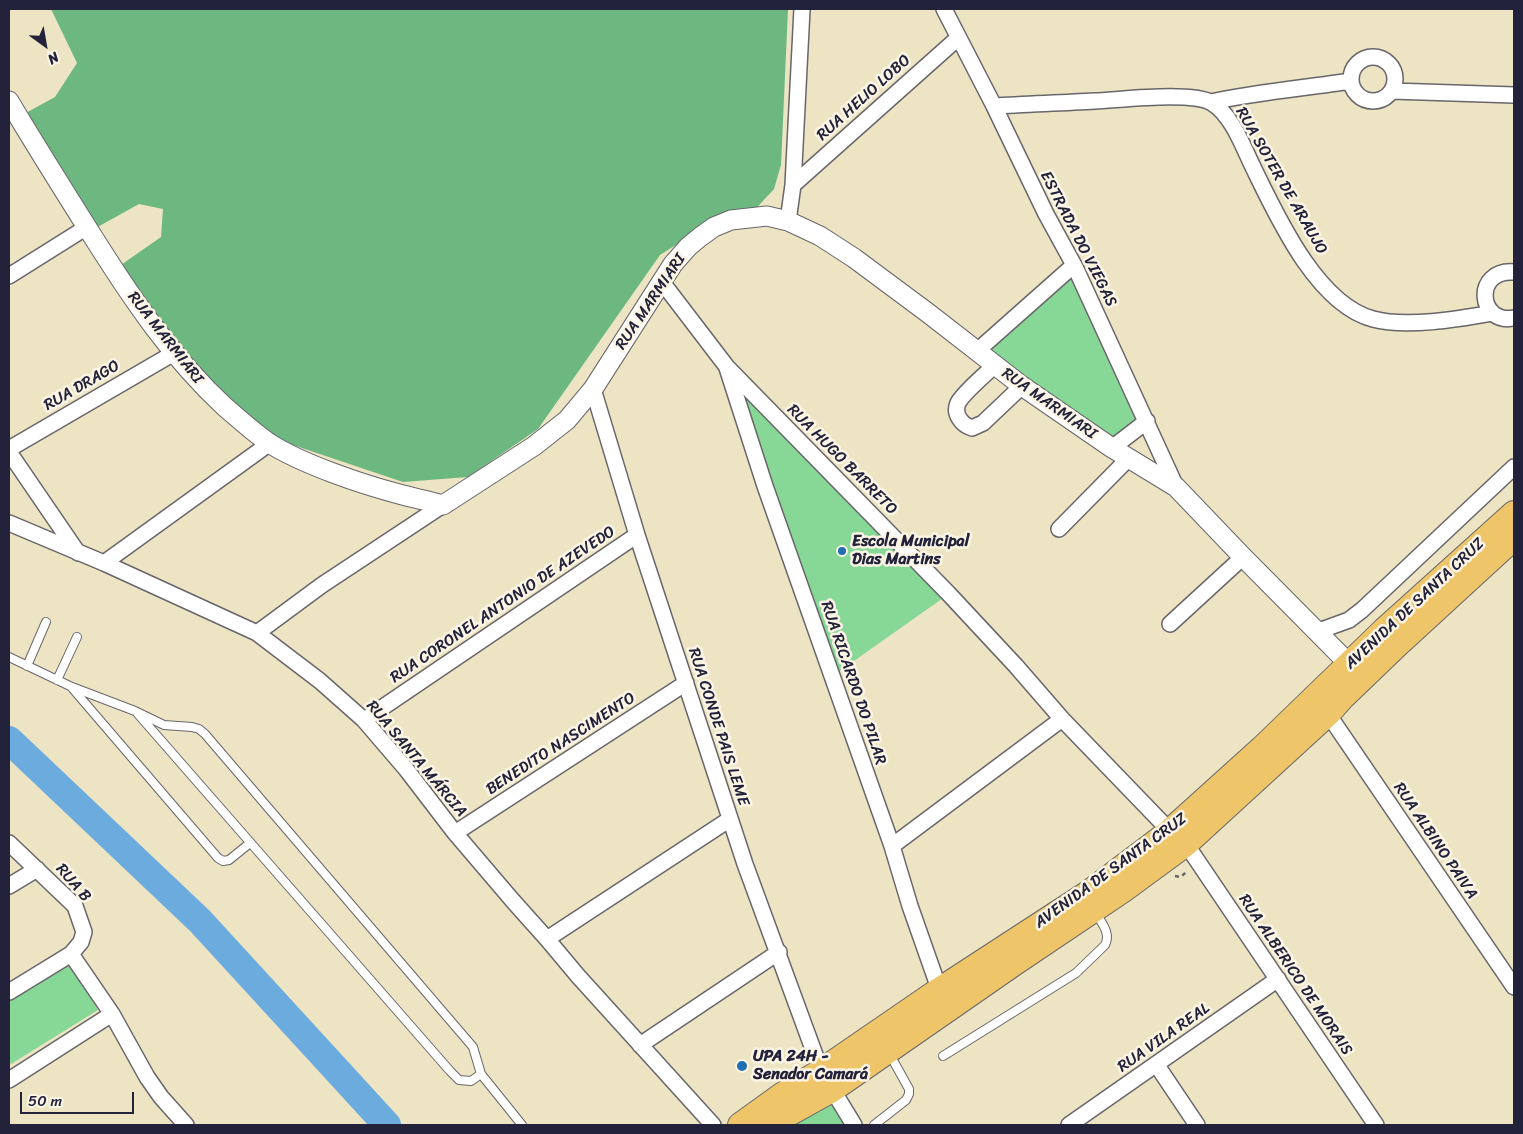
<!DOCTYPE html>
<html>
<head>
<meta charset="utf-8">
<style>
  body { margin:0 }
  #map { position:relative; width:1523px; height:1134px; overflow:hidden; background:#ece4c3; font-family:Sriracha,sans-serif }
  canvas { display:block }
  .frame { position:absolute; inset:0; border:10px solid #22223b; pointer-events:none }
  .north { position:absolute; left:20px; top:20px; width:50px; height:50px; -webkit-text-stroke:4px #fcf5e5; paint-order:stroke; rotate:148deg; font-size:14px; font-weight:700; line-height:20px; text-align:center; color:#22223b }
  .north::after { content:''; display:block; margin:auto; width:18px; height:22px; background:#22223b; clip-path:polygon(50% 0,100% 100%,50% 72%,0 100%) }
  .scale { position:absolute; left:20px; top:1092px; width:114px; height:22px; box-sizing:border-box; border:2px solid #22223b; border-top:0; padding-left:6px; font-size:15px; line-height:18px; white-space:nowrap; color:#22223b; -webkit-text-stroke:4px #fcf5e5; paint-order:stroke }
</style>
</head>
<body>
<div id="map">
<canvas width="1523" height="1134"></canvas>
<div class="frame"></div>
<div class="north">N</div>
<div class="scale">50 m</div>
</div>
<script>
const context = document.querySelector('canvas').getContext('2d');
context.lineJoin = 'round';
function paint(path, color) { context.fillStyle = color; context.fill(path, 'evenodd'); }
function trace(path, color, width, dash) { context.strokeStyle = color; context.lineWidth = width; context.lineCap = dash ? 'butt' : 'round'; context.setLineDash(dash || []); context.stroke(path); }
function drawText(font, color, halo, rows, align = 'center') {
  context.font = font + ' Sriracha,sans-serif'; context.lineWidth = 5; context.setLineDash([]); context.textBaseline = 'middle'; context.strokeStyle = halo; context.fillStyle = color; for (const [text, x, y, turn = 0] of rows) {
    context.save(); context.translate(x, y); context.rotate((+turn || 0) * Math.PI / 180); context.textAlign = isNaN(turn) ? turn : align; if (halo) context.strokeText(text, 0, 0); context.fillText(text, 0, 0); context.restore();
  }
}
const green = new Path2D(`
  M1070 273 1141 420 1114 443 983 353Z
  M734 378 946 596 834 675Z
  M69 962 98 1010 11 1064 9 1061V1000Z
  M831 1092 852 1125H781Z`);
const forest = new Path2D(`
  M51 9H788L781 165 774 189 751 214 704 227 660 255 538 429 468 477 403 482 281 441 207 383 118 267 161 237 163 209 139 204 94 229 24 114 55 97 77 63Z`);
const river = new Path2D(`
  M9 740 200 921 387 1125`);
const path = new Path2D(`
  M1175 876 1181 877 1187 871`);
const service = new Path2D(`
  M9 657 72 687 135 711 164 725 192 727 199 729 205 734 473 1047 481 1074 522 1125
  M27 666 46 622
  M57 680 77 637
  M73 689 218 858 223 861 229 860 250 843
  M138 714 450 1071 459 1080 471 1081 481 1074
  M943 1056 1076 973 1105 945C1111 933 1102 924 1096 913
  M874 1125 906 1100 909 1094V1089L889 1053`);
const minor = new Path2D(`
  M944 9 994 106 1046 214 1075 267 1176 487
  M1351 79a22 22 0 1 1 44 0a22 22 0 1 1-44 0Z
  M1392 91 1514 95
  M1211 102C1257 92 1305 88 1351 81
  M994 106C1027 104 1061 103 1095 101 1120 100 1192 91 1212 103 1231 114 1243 146 1252 165 1276 214 1316 304 1373 319 1406 328 1458 319 1493 313
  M793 185 958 38
  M788 221 793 185 802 9
  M1514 272C1473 269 1478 325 1514 318
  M9 276 87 227
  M662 282 727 367 948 593 1016 666 1062 719 1170 831
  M977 351 1074 265
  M995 365C986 374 963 393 958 403 953 414 962 425 972 428L983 423 1022 386
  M727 368 765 486 892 846 910 906 942 997
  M593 389 637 535 745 864 821 1071 854 1125
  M1112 448 1147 421
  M9 449 174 353
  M9 452 78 553
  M9 523 104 563 257 633 320 681 364 720 406 769 455 833 513 901 547 939 578 976 713 1125
  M1059 529 1129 458
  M104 563 270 443
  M1170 624 1243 557
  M1316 632 1349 620 1362 610 1514 467
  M257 633 322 585 443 505
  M1328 714 1514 987
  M364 720 637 535
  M455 833 686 683
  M9 843 75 906 84 932 81 942 71 954 9 992
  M1186 844 1376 1125
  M892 846 1062 719
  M9 886 37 869
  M547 939 730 819
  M71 954 112 1014 147 1077 161 1097 186 1125
  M640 1045 779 952
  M1156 1064 1197 1125
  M9 1080 112 1014
  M1069 1125 1278 979`);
const tertiary = new Path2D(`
  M9 101C37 148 66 194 95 240 133 300 172 358 225 407 239 419 253 432 269 443 302 464 361 484 399 494 414 498 429 501 443 505L534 446 567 420 593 389 673 264 688 247 700 237 714 227 731 220 767 216 788 221 820 236 854 258 928 313 1022 386 1112 448 1176 487 1243 557 1358 673`);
const primary = new Path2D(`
  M740 1125 783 1094 821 1071 939 990 1088 893 1170 831 1262 748 1384 630 1514 513
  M769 1125 832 1090 1015 963 1122 891 1186 844 1328 714 1343 697 1393 649 1514 538`);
const markers = [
  [842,551,5,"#1f6fb2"],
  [742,1066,6,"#1f6fb2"]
];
const streetNames = [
  ["RUA HELIO LOBO",864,98,-42],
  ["RUA SOTER DE ARAUJO",1281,181,60],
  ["ESTRADA DO VIEGAS",1078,239,63],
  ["RUA MARMIARI",651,302,-56],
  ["RUA MARMIARI",165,338,52],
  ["RUA DRAGO",82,386,-30],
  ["RUA MARMIARI",1049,404,35],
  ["RUA HUGO BARRETO",842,460,45],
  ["AVENIDA DE SANTA CRUZ",1415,604,-43],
  ["RUA CORONEL ANTONIO DE AZEVEDO",503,605,-34],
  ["RUA RICARDO DO PILAR",853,683,71],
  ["RUA CONDE PAIS LEME",718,727,72],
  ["BENEDITO NASCIMENTO",561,744,-33],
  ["RUA SANTA MÁRCIA",416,759,50],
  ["RUA ALBINO PAIVA",1435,841,56],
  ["AVENIDA DE SANTA CRUZ",1111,871,-36],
  ["RUA B",73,883,49],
  ["RUA ALBERICO DE MORAIS",1295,975,56],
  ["RUA VILA REAL",1164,1038,-35]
];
const poiNames = [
  ["Escola Municipal",852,542],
  ["Dias Martins",852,560],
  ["UPA 24H -",753,1057],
  ["Senador Camará",753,1075]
];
paint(green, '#87d797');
paint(forest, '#6db880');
trace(river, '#6babde', 28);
trace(service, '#69666b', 10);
trace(minor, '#69666b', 18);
trace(tertiary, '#69666b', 21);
trace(primary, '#69666b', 26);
trace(path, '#69666b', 2.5, [4, 4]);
trace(service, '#fff', 8);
trace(minor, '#fff', 15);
trace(tertiary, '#fff', 19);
trace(primary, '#eec569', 24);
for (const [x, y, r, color] of markers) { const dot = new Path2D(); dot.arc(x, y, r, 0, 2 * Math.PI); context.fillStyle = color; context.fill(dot); trace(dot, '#fcf5e5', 2); }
drawText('16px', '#22223b', '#fcf5e5', streetNames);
drawText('bold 16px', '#22223b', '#fcf5e5', poiNames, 'left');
</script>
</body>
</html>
